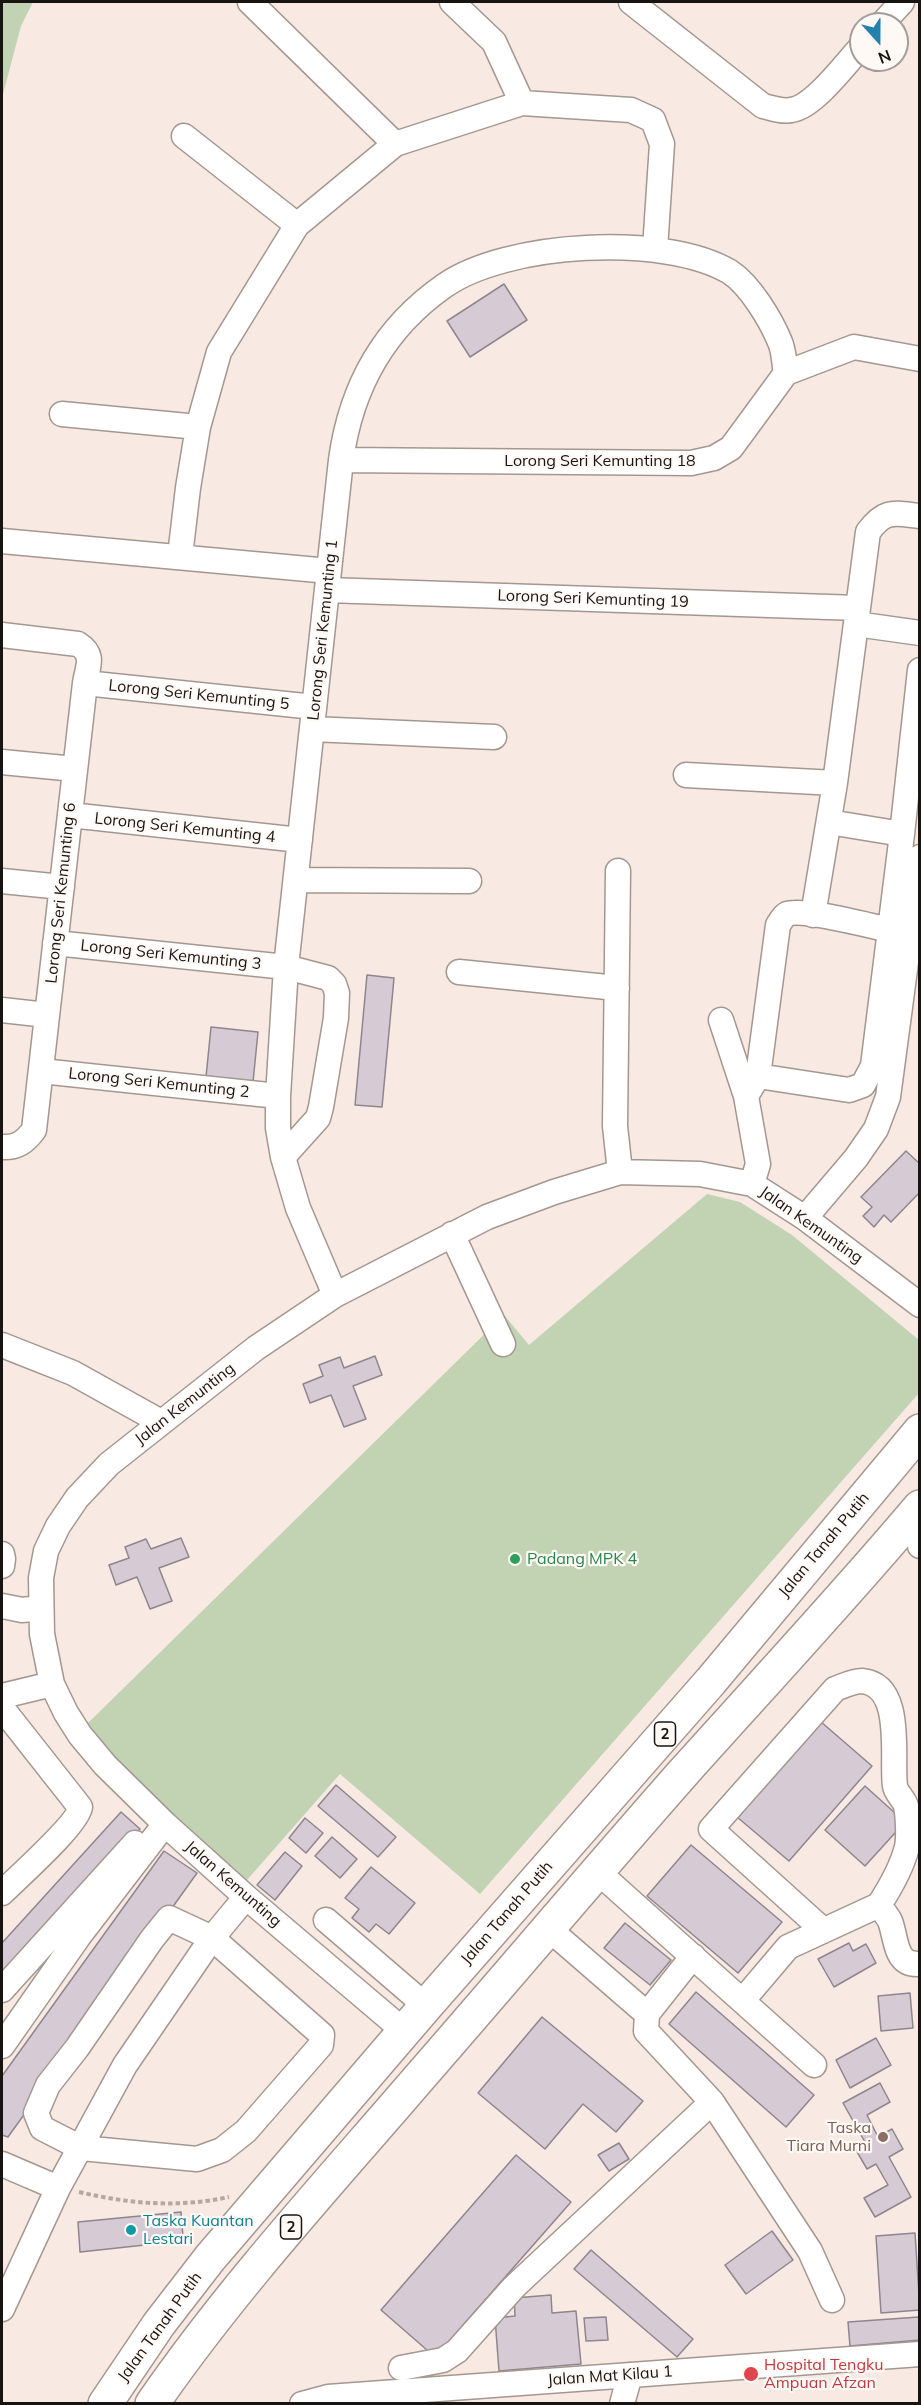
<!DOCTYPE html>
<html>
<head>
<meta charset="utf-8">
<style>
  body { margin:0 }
  #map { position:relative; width:921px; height:2405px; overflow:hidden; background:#f8eae2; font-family:Mulish,sans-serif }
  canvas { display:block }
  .frame { position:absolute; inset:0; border:3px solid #181411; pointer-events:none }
  .north { position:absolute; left:849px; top:12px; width:60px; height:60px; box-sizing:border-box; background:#fff9f6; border:2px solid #a39d9a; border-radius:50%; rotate:159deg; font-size:16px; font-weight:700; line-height:24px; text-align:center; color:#181411 }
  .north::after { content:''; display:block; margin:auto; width:21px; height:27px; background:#2281ad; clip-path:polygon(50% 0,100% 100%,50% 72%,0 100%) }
</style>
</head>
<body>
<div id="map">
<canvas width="921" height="2405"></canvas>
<div class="frame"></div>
<div class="north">N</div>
</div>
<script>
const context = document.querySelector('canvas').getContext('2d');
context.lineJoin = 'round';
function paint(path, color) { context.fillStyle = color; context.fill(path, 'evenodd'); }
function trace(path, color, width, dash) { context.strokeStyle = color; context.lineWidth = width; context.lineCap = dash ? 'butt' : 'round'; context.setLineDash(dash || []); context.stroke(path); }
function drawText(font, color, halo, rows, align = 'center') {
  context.font = font + ' Mulish,sans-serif'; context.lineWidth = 4.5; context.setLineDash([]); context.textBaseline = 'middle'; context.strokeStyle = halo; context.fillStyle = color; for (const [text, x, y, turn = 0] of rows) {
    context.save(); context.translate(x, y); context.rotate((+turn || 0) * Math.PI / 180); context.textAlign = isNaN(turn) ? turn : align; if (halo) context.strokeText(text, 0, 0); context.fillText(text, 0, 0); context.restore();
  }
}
const green = new Path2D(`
  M2 2H33L21 26 2 98Z
  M707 1194 740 1202 792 1235 919 1340V1393L480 1894 340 1774 247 1880 129 1779 87 1724 504 1315 529 1345Z`);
const building = new Path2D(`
  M504 284 527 320 470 357 447 321Z
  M367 975 394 978 382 1107 355 1105Z
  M211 1027 258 1032 253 1082 206 1077Z
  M906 1151 920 1164V1192L891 1222 884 1215 874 1227 863 1216 872 1207 861 1197Z
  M375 1356 382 1375 353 1386 366 1419 344 1427 331 1395 310 1403 303 1384 323 1376 319 1365 340 1357 344 1368Z
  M181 1538 189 1557 159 1568 172 1601 150 1609 137 1577 116 1585 109 1565 129 1558 125 1547 146 1539 151 1549Z
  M820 1721 872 1766 789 1861 737 1817Z
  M336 1785 396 1837 378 1857 318 1806Z
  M865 1786 905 1822 865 1866 825 1830Z
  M121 1812 140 1829 2 1982V1943Z
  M305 1818 323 1833 306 1853 289 1838Z
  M332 1837 357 1859 340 1878 315 1856Z
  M691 1845 782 1922 738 1973 647 1896Z
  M164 1851 197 1873 8 2137 2 2135V2076Z
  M285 1852 302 1866 275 1900 257 1885Z
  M371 1867 415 1903 389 1934 376 1924 369 1932 352 1918 359 1909 345 1898Z
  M625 1923 671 1960 650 1985 604 1948Z
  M849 1943 853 1951 866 1944 876 1963 834 1987 818 1959Z
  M696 1992 814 2095 786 2127 669 2024Z
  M910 1993 913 2028 881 2031 878 1996Z
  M542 2017 643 2101 616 2132 583 2104 545 2149 478 2093Z
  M876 2038 891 2065 850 2088 836 2060Z
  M880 2083 890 2102 867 2115 878 2137 892 2129 903 2149 889 2157 911 2197 875 2217 864 2198 888 2185 876 2164 867 2169 856 2150 866 2144 843 2103Z
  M619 2143 629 2159 609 2171 598 2155Z
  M516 2155 571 2202 435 2357 381 2310Z
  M181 2212 183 2237 144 2241 145 2245 80 2252 78 2222Z
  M772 2231 793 2260 746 2294 725 2265Z
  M915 2233 920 2310 881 2313 876 2236Z
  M591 2250 693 2339 677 2357 574 2269Z
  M551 2295 552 2313 576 2311 581 2364 499 2371 495 2318 515 2316 514 2298Z
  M606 2317 608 2340 586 2341 584 2318Z
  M919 2317 920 2340 850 2346 848 2322Z`);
const path = new Path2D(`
  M79 2192C131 2204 177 2208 229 2197`);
const minor = new Path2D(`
  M250 2 395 144
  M452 2 494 42 522 103
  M631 2 763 106C772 108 782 112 791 110 814 107 846 63 861 47
  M882 24 902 2
  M184 136 297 225
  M62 414 198 427
  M341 460 691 463 714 458 731 448 786 373 854 347 920 359
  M2 541 329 571
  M180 556 188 488 198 427 219 352 297 225 395 144 522 103 631 110 653 120 662 144 655 249
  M327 590 858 608
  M856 624 920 633
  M2 635 78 644C95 655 88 665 85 683L34 1130C25 1142 17 1148 2 1147
  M85 683 314 707
  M312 729 494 737
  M2 762 75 769
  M686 775 835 783
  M70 815 300 840
  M829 822 902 834
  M618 871 615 1126 620 1172
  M296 880 469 881
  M2 881 62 887
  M813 915 835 783 868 532C885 509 893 513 920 516
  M55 943 286 967 328 978 334 984 337 993 336 1018 321 1107 318 1118 283 1157
  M459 972 617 988
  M2 1010 47 1015
  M721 1020 746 1096 758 1164 752 1184
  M41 1071 278 1096
  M758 1076 849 1090 863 1085 873 1066 902 834 920 670
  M746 1096 758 1076 778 925C781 921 783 916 787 914 803 908 870 926 890 930
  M805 1218 856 1158 876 1129 888 1097 920 857
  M452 1234 503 1344
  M335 1295 298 1208 283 1157 278 1128V1096L286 967 341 460C351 387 384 328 444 286 506 242 665 233 730 272 750 285 771 320 780 342 784 351 784 363 786 373
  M2 1345 73 1373 161 1422
  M918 1509 920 1546
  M2 1554 3 1559 2 1566
  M2 1606 22 1610 40 1608
  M2 1696 52 1684
  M2 1708 80 1807C79 1823 16 1879 2 1893
  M598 1872 814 2065
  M879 1905C882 1910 887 1915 890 1921 897 1939 894 1966 920 1964
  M169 1918 212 1938 322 2035 321 2045 246 2131 222 2150 197 2159 81 2148 42 2128 36 2113 48 2085 77 2048 152 1939Z
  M326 1920 426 2006
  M549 1929 647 2014 693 1956
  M2 1990 135 1843
  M743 2000 788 1947 879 1905C890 1888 902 1867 907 1847 909 1837 908 1816 906 1806 904 1799 896 1793 895 1786 891 1759 905 1685 862 1681 853 1681 843 1686 835 1689L711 1829 823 1930
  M647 2014 646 2031 712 2102 810 2251 832 2300
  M404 2031 246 1897 165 1824 105 1765 80 1735 66 1713 52 1684 42 1634 41 1578 46 1551 58 1526 77 1498 109 1464 256 1348 335 1295 487 1217 554 1192 620 1172 700 1174 752 1184 805 1218 920 1305
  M2 2046 79 1936 165 1824
  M2 2164 58 2188
  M2 2309 58 2188 125 2065 212 1938 246 1897
  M401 2368 443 2360 457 2351 514 2287 712 2102
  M302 2404 328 2397 920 2354
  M622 2404 630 2375`);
const highway = new Path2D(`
  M105 2404 159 2324 210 2258 426 2006 711 1681 920 1431
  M152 2404C232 2288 328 2184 419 2078 507 1977 594 1874 683 1773 762 1685 843 1598 920 1507`);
const markers = [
  [515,1559,6,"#2e9e5b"],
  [883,2137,6,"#8d6e63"],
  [131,2230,6,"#0f9aa8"],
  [751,2374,8,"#e0444e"]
];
const shields = [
  [665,1734,21],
  [291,2227,21]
];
const shieldNames = [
  ["2",665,1734],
  ["2",291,2227]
];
const streetNames = [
  ["Lorong Seri Kemunting 18",600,461],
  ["Lorong Seri Kemunting 19",593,599,2],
  ["Lorong Seri Kemunting 1",323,630,-84],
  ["Lorong Seri Kemunting 5",199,695,6],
  ["Lorong Seri Kemunting 4",185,828,6],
  ["Lorong Seri Kemunting 6",61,893,-84],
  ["Lorong Seri Kemunting 3",171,955,6],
  ["Lorong Seri Kemunting 2",159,1083,6],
  ["Jalan Kemunting",811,1225,35],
  ["Jalan Kemunting",185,1404,-38],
  ["Jalan Tanah Putih",824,1545,-50],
  ["Jalan Kemunting",233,1884,41],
  ["Jalan Tanah Putih",507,1913,-49],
  ["Jalan Tanah Putih",160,2327,-54],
  ["Jalan Mat Kilau 1",610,2376,-4]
];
const leisureNames = [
  ["Padang MPK 4",527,1559]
];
const educationNames = [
  ["Taska",871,2128],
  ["Tiara Murni",871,2146]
];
const cultureNames = [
  ["Taska Kuantan",143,2221],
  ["Lestari",143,2239]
];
const healthNames = [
  ["Hospital Tengku",764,2365],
  ["Ampuan Afzan",764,2383]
];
paint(green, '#c1d3b2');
paint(building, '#d6cbd5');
trace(building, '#8f858e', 1.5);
trace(minor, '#a49790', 27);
trace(highway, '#a49790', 36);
trace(path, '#b3a8a2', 4, [4.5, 3]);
trace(minor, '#fff', 24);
trace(highway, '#fff', 33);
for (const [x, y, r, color] of markers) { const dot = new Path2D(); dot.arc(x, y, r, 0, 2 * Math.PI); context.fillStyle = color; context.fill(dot); trace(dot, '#fff9f6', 2); }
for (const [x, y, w] of shields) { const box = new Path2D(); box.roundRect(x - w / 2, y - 12, w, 24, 4.5); context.fillStyle = '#fff9f6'; context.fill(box); trace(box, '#181411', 1.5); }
drawText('bold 15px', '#181411', null, shieldNames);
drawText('16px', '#181411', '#fff9f6', streetNames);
drawText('16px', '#27864d', '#fff9f6', leisureNames, 'left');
drawText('16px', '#785e54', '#fff9f6', educationNames, 'right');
drawText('16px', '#0d838f', '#fff9f6', cultureNames, 'left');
drawText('16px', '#be3a42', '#fff9f6', healthNames, 'left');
</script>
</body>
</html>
